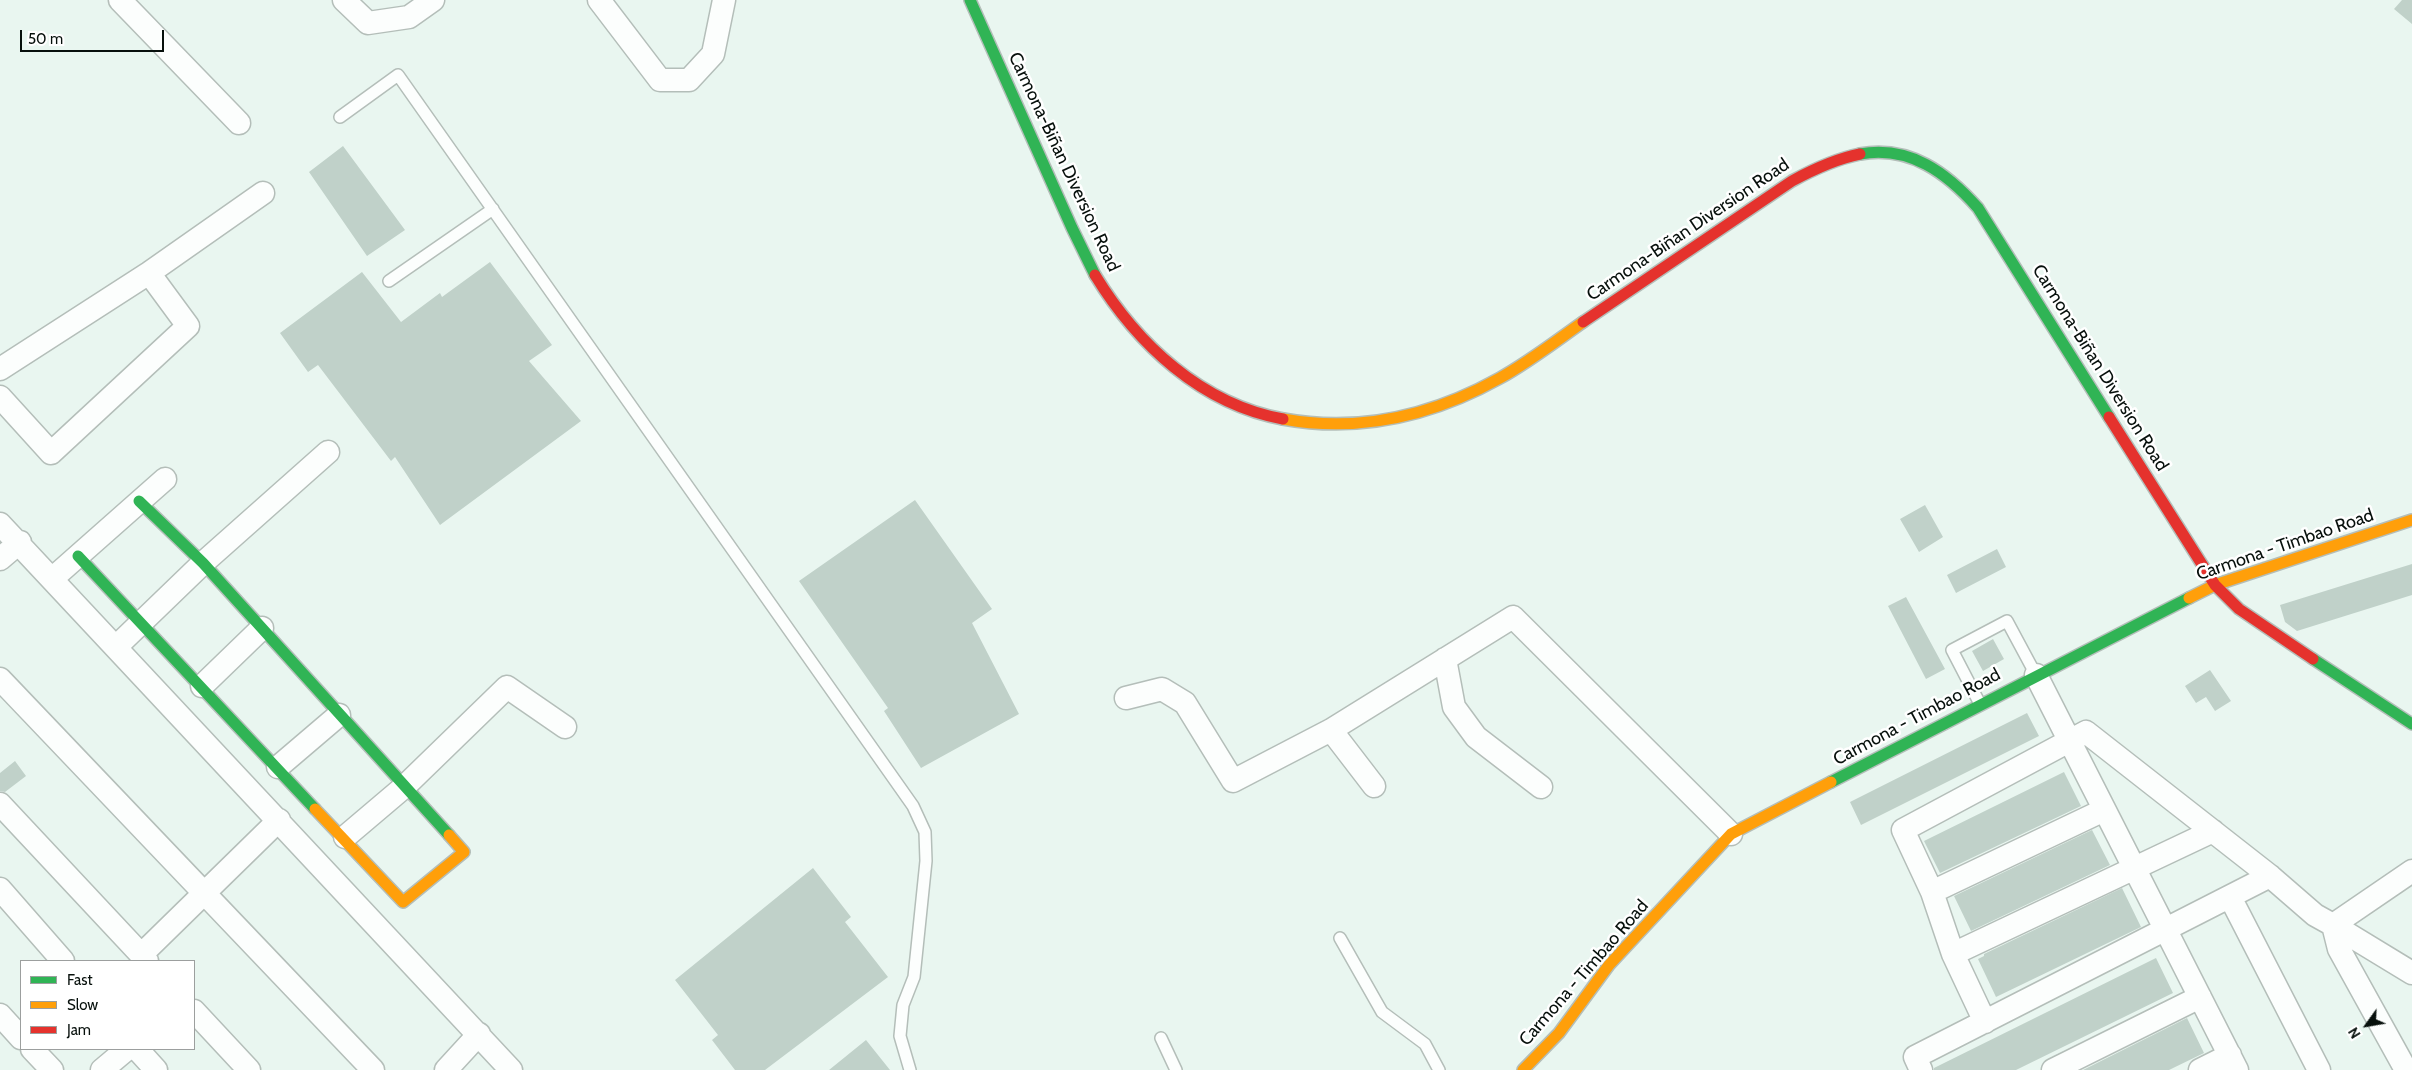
<!DOCTYPE html>
<html>
<head>
<meta charset="utf-8">
<style>
  body { margin:0 }
  #map { position:relative; width:2412px; height:1070px; overflow:hidden; background:#e9f6f0; font-family:Cabin,sans-serif }
  canvas { display:block }
  .legend { position:absolute; left:20px; top:960px; width:175px; height:90px; box-sizing:border-box; background:#fff; border:1px solid #9c9f9e; margin:0; padding:6px 9px; list-style:none; font-size:15px; color:#07100c }
  .legend li { display:flex; align-items:center; gap:10px; height:25px }
  .legend b { width:25px; border:1px solid #9c9f9e }
  .north { position:absolute; left:2342px; top:1000px; width:50px; height:50px; -webkit-text-stroke:4px #fff; paint-order:stroke; rotate:238deg; font-size:14px; font-weight:700; line-height:20px; text-align:center; color:#07100c }
  .north::after { content:''; display:block; margin:auto; width:18px; height:22px; background:#07100c; clip-path:polygon(50% 0,100% 100%,50% 72%,0 100%) }
  .scale { position:absolute; left:20px; top:30px; width:144px; height:22px; box-sizing:border-box; border:2px solid #07100c; border-top:0; padding-left:6px; font-size:15px; line-height:18px; white-space:nowrap; color:#07100c; -webkit-text-stroke:4px #fff; paint-order:stroke }
</style>
</head>
<body>
<div id="map">
<canvas width="2412" height="1070"></canvas>
<ul class="legend">
<li><b style="height:6px;background:#30b455"></b>Fast</li>
<li><b style="height:6px;background:#ff9f0a"></b>Slow</li>
<li><b style="height:6px;background:#e5322d"></b>Jam</li>
</ul>
<div class="north">N</div>
<div class="scale">50 m</div>
</div>
<script>
const context = document.querySelector('canvas').getContext('2d');
context.lineJoin = 'round';
function paint(path, color) { context.fillStyle = color; context.fill(path, 'evenodd'); }
function trace(path, color, width, dash) { context.strokeStyle = color; context.lineWidth = width; context.lineCap = dash ? 'butt' : 'round'; context.setLineDash(dash || []); context.stroke(path); }
function drawText(font, color, halo, rows, align = 'center') {
  context.font = font + ' Cabin,sans-serif'; context.lineWidth = 5; context.setLineDash([]); context.textBaseline = 'middle'; context.strokeStyle = halo; context.fillStyle = color; for (const [text, x, y, turn = 0] of rows) {
    context.save(); context.translate(x, y); context.rotate((+turn || 0) * Math.PI / 180); context.textAlign = isNaN(turn) ? turn : align; if (halo) context.strokeText(text, 0, 0); context.fillText(text, 0, 0); context.restore();
  }
}
const building = new Path2D(`
  M2402 0H2412V24L2394 9Z
  M343 146 405 230 367 256 309 172Z
  M490 262 552 345 529 361 581 421 440 525 395 457 391 461 318 365 308 372 280 333 362 272 401 322 440 293 442 297Z
  M915 500 992 609 972 623 1019 714 921 768 884 711 888 708 799 581Z
  M1925 505 1943 537 1919 552 1900 519Z
  M1997 549 2006 567 1956 593 1947 575Z
  M2412 564V595L2297 631 2285 622 2280 605Z
  M1906 597 1945 669 1926 679 1888 606Z
  M1993 639 2004 659 1983 671 1972 651Z
  M2210 670 2231 701 2215 711 2206 697 2196 703 2185 686Z
  M2027 713 2039 736 1861 825 1850 802Z
  M15 761 26 776 5 792 0 791V773Z
  M2064 772 2081 806 1940 873 1924 841Z
  M2092 830 2110 865 1971 931 1954 896Z
  M813 868 851 917 845 922 888 977 765 1070H735L712 1040 718 1035 675 980Z
  M2122 888 2141 927 1996 997 1978 959 1984 956V954Z
  M2156 958 2173 993 2016 1070H1934V1068Z
  M2187 1018 2204 1053 2169 1070H2083Z
  M866 1040 890 1070H829Z`);
const lane = new Path2D(`
  M340 117 398 75 913 806 925 832 926 861 914 977 903 1005 900 1036 910 1070
  M389 281 493 209
  M1980 704 1952 650 2007 621 2036 675
  M1340 938 1382 1012 1425 1044 1439 1070
  M1161 1038 1176 1070`);
const street = new Path2D(`
  M120 0 239 123
  M344 0 368 23 409 17 433 0
  M599 0 660 80H689L713 54 724 0
  M0 369 149 273 263 193
  M0 397 51 453 188 326 149 273
  M0 524 511 1070
  M0 559 20 542
  M53 578 165 479
  M117 646 203 563 328 452
  M1445 659 1454 707 1476 737 1541 787
  M2036 675 2237 1070
  M0 679 373 1070
  M202 686 262 628
  M1126 698 1162 689 1185 703 1233 781 1331 730 1513 617 1731 834
  M1331 730 1374 786
  M278 767 339 715
  M0 804 147 961
  M345 837 404 787 507 687 565 727
  M0 889 63 961
  M1932 892 2104 810
  M2230 897 2319 1070
  M2333 925 2339 949 2406 1070
  M2333 925 2412 973
  M1953 954 2213 831
  M141 955 279 820
  M194 1011 249 1070
  M0 1015 21 1038
  M1985 1022 1953 954 1932 892 1903 830 2086 732 2270 876 2315 915 2333 925 2412 871
  M32 1049 52 1070
  M137 1049 156 1070
  M102 1070 127 1049
  M446 1070 479 1034
  M1921 1070 1915 1057 2270 876
  M2053 1070 2200 997
  M2200 1070 2230 1055`);
const fast = new Path2D(`
  M970 0 1072 228 1095 275
  M1860 154C1910 145 1947 173 1978 208L2109 417
  M139 501 203 563 449 835
  M78 556 315 809
  M2313 659 2412 724
  M1831 782 2189 598`);
const slow = new Path2D(`
  M1283 419C1360 433 1432 416 1500 378 1529 362 1556 341 1583 322
  M2189 598 2215 585 2412 520
  M315 809 403 902 464 852 449 835
  M1523 1070 1559 1033 1609 965 1731 834 1831 782`);
const jam = new Path2D(`
  M1095 275C1137 344 1201 404 1283 419
  M1583 322 1792 181C1814 169 1835 159 1860 154
  M2109 417 2215 585 2239 609 2313 659`);
const streetNames = [
  ["Carmona-Biñan Diversion Road",1064,162,65],
  ["Carmona-Biñan Diversion Road",1688,230,-34],
  ["Carmona-Biñan Diversion Road",2100,368,58],
  ["Carmona - Timbao Road",2285,545,-19],
  ["Carmona - Timbao Road",1917,717,-28],
  ["Carmona - Timbao Road",1584,973,-49]
];
paint(building, '#c0d1c9');
trace(lane, '#b4beb9', 14);
trace(street, '#b4beb9', 25);
trace(fast, '#b4beb9', 14);
trace(slow, '#b4beb9', 14);
trace(jam, '#b4beb9', 14);
trace(lane, '#fcfefd', 11);
trace(street, '#fcfefd', 22);
trace(fast, '#30b455', 11);
trace(slow, '#ff9f0a', 11);
trace(jam, '#e5322d', 11);
drawText('18px', '#07100c', '#fff', streetNames);
</script>
</body>
</html>
